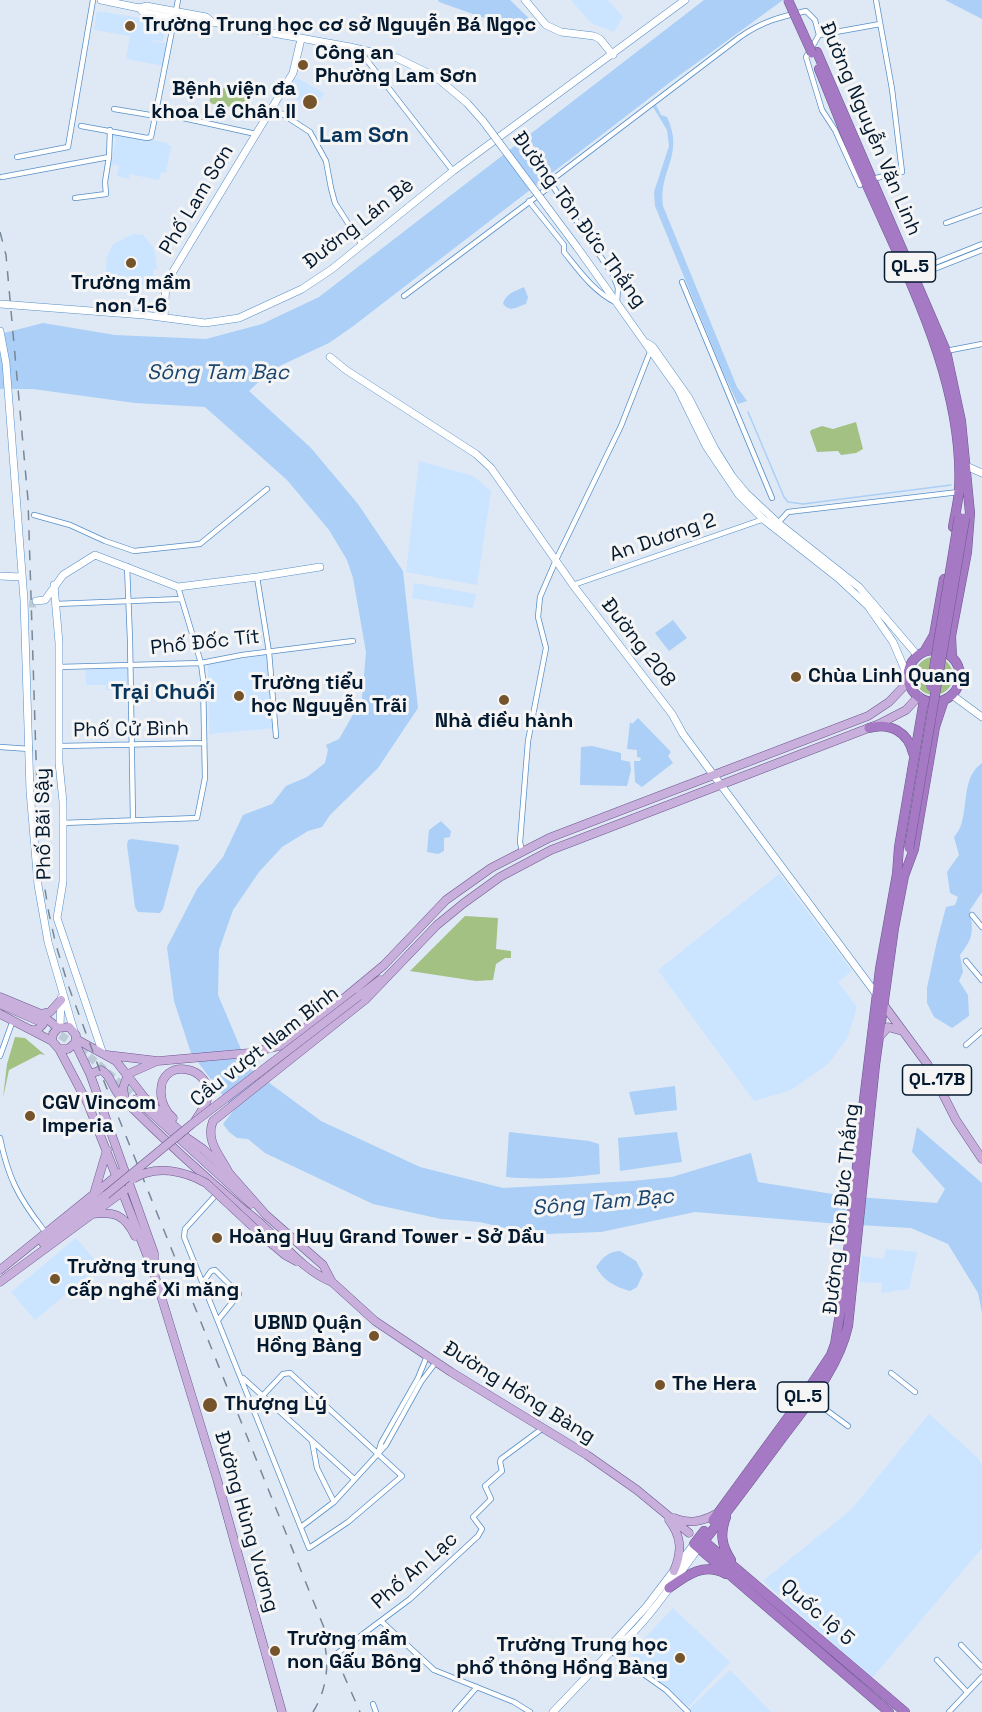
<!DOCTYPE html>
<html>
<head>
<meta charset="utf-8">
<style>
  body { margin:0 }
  canvas { display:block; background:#dee9f5 }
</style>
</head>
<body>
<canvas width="982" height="1712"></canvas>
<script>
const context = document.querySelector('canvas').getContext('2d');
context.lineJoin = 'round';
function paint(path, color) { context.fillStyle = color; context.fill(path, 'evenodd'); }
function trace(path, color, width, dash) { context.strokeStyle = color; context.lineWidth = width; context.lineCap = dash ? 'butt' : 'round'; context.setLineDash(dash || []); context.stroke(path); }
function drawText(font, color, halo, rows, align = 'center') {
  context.font = font + ' "Space Grotesk",sans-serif'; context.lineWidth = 6; context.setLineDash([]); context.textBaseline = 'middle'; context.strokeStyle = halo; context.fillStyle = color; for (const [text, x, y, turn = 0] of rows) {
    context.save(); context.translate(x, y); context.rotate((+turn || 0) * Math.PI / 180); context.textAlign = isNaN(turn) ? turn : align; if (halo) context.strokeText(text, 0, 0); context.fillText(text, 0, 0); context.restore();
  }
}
const built = new Path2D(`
  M571 0H608L623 17 614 32 591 23Z
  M97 11 166 22 163 41 149 40 167 44 163 66 126 59 130 36 94 30Z
  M295 77 324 93 315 110 286 93Z
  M114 133 168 143V145L171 146 166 173 161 172 159 180 130 174 129 179 117 176 119 166 111 164 116 138 113 137Z
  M133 234 143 235 153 247 155 254 157 269H154L151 286 105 281 107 257 113 244Z
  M419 461 473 476 491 491 477 585 406 572Z
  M414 583 476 594 473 608 412 598Z
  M267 655 274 728 209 734 208 664Z
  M85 668H127V689L106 690V685H86Z
  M779 874 852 971 838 982 857 1007 847 1039 828 1064 791 1090 754 1101 658 970Z
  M76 1238 100 1266 35 1320 11 1292Z
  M886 1249 917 1252 909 1289 881 1293 882 1283 860 1282 862 1256 884 1259Z
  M929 1414 978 1458 982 1466V1548L872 1678 763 1581 852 1509Z
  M673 1608 730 1662 687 1708 630 1654Z
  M730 1670 771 1712H692L689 1709Z`);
const green = new Path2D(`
  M213 86 248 93 245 110 209 103Z
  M856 422 863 449 856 453 841 455 838 451 817 452 810 432 811 430 822 426 833 429Z
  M915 676a19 19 0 1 1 38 0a19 19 0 1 1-38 0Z
  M465 916 498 918 496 949 511 951V958H505L496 964 493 980 476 981 410 971Z
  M15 1037 25 1038 45 1055 40 1054 9 1070 3 1098 7 1064Z`);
const water = new Path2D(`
  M438 0H510L537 26 527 33 439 2Z
  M704 0H783L669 83 352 327 329 343 271 370 249 391 311 448 358 504 403 571 418 708 378 768 330 815 322 827 308 831 282 847 259 872 233 910 219 950 218 995 249 1068 321 1121 420 1167 503 1188 632 1181 672 1177 751 1153 758 1182 845 1196 937 1203 945 1189 912 1152 917 1127 982 1183V1313L978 1293 948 1244 911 1228 840 1224 695 1212 601 1232 519 1235 505 1228 480 1222 441 1219 373 1204 265 1153 248 1139 237 1138 229 1132 223 1124 234 1110 191 1053 174 1001 167 947 197 889 223 857 243 815 272 804 286 786 307 777 325 763 328 750 326 745 339 739 362 699 366 652 353 578 347 560 329 530 287 480 205 407 135 403 33 389H0V334L43 323 115 335 206 339 262 324 319 297Z
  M945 0H982V19Z
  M656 105 661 115 667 117C685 156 658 170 663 206L737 387 747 401 738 404 723 372 655 206 654 192 669 146 667 130 653 107Z
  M524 287 528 297 526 304C516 307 511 313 503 304 505 294 515 291 524 287Z
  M673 620 687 638 669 651 655 633Z
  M638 718 671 752 668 756 673 763 642 787 635 782 634 761H640L641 758 637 757V750L627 749 630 722 632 724Z
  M592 746 621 753V760L630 762 631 770 627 786 580 785 581 747Z
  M982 763V892L970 910C973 932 974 937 960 955L963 972 959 981 968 995 969 1016 952 1028 934 1017 927 1003V988L937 941 946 907 955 905 958 897 950 893 947 872 959 855 954 837C957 833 960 829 961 825 968 805 962 777 982 763Z
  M441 821 451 831 450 837 444 838V851L438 854 427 852 429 830Z
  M132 839 178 845 179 848 163 909 160 913 138 912 135 907 127 845 128 840Z
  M675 1086 677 1110 635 1115 629 1092Z
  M509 1132 589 1141 599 1144 600 1174C568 1178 538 1180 506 1177Z
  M677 1132 682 1162 620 1171 618 1138Z
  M620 1251 636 1261 643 1274 637 1287 630 1291C615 1287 603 1280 596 1267 603 1257 608 1252 620 1251Z`);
const stream = new Path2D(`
  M748 412 784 497 788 502 803 504 951 485`);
const secondaryTunnel = new Path2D(`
  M29 604H36`);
const primaryTunnel = new Path2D(`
  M40 1022C76 1043 106 1070 136 1099`);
const street = new Path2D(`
  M819 35 880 24
  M359 50 453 171
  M273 108 310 132 326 161 331 188 335 203 362 245
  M114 109 156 116
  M156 112 256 134
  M81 126 147 138 151 137 178 0
  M17 157 68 147 93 0
  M2 177 109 157
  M872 179 902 172 892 89 876 0
  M75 198 106 194 105 182 109 157 110 130
  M529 201 564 245V252C580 272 594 292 617 303L618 288 613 275 552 185
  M946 223 982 210
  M912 272 982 244
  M914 277 982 250
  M682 282 772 498
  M404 296 552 185 553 179 740 37C763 21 780 17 806 11L815 20 819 35 806 57 822 110 835 130 860 185
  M946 351 982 344
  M34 515 70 525 105 541 134 551 200 544 267 489
  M775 522 778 523 788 512 959 492
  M127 566 130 640 133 820
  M257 577 269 652 276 736
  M573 585 764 519
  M56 604 181 599
  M59 667 201 663 242 655 353 641
  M60 746 203 743
  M0 747 30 749
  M62 823 197 818 205 778 203 679 201 663 178 587
  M522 851 520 842 528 741 546 648 538 617 540 597 556 560 621 426 650 352
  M972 915 982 927
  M966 961 982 980
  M966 1045 982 1031
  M0 1056 13 1020
  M0 1138C8 1177 18 1197 43 1229
  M214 1197 185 1229 184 1237 309 1548 348 1522 402 1476 290 1373 283 1374 252 1407
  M203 1282 211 1271 215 1270 239 1294 218 1320
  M891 1373 915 1392
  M243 1378 354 1479
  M810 1398 848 1426
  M312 1441 317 1468 334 1502
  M379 1450 381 1443 418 1378 427 1356
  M301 1527 334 1502 386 1445 421 1382 436 1362
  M381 1621 434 1670 514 1702 530 1712
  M961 1645 982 1667
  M611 1651 666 1690 688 1712
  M335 1655 410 1599 478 1536 482 1529 473 1517 491 1499 485 1486 502 1471 500 1462 501 1459 543 1428
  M937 1660 967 1692
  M373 1704 376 1712
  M455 1712 477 1687
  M949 1712 982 1677`);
const secondary = new Path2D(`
  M101 0 139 8 146 6 206 17 212 22 350 47 397 58 436 77 467 103 483 121
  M525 0 546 25 561 32 594 36 600 39 613 55
  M139 8 144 13 205 24 212 22
  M577 247 678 389 706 446 739 495 763 519 838 578 868 606 893 642 908 677
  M0 304 144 315 205 323 239 318 302 289 332 269 453 171 685 0
  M164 317 166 283 293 73 301 39
  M0 331 6 363 24 600 30 791 38 885 48 942 74 1031
  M647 343 653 347 689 398 715 449 732 476 746 493 778 523 859 587 918 656
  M330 357 346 370 476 454 491 468 573 585 672 714 683 734 877 995
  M966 466 982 473
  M0 576 21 577
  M54 585 59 643V763L63 802V882L57 918 103 1054
  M36 601 45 600 63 575 95 555 178 587 257 577 320 567
  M952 695 982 717
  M60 1027 61 998
  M612 1650 614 1642 646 1607 694 1544
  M553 1712 611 1651C642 1632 677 1576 700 1546`);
const primary = new Path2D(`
  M359 996 380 980
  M0 997 41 1014 58 1028
  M0 1004 36 1020
  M883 1004 928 1065 956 1120 982 1159
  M0 1014 52 1041
  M32 1030H37L43 1024 41 1014 50 1012 61 1000
  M880 1036 888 1027 902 1031
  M76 1039 116 1061 144 1097 187 1138 203 1149 229 1173 266 1215 323 1265 332 1282 375 1321 451 1372 587 1455 637 1490 689 1533
  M75 1043 90 1074 154 1253V1268
  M59 1049H68L75 1043 76 1035 69 1027 58 1028 53 1034 52 1041 59 1049 88 1104 154 1273 217 1479 282 1712
  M107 1055 158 1061 249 1053 283 1045 343 999 384 965 446 900 491 868 549 838 868 716 889 702 909 681
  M90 1074 101 1070C111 1075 112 1088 120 1096 160 1136 201 1174 244 1210 275 1231 297 1268 332 1282
  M136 1099 251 1204
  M125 1100 123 1088 128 1074 155 1062
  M173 1118C166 1112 161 1102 161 1093 159 1055 216 1066 207 1100 205 1107 199 1114 195 1121
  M229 1173C220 1155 205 1141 213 1121L366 999 437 925 464 903 500 877 551 850 879 724 906 710 919 696
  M93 1197 107 1150
  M92 1214C114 1211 125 1215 135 1236
  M266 1239 285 1255 296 1261
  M43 1243 106 1195
  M0 1270 120 1173
  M0 1282 125 1190
  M674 1518C690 1524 701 1522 716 1514
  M669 1520C682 1537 682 1552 674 1571`);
const highway = new Path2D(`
  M817 52 946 351 961 421 970 513 967 552 951 636 952 657
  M819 69C835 107 849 146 866 183 908 278 965 384 959 491 958 503 955 515 953 527
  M908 676a26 26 0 1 1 52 0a26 26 0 1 1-52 0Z
  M924 652 934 635 944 579
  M869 728C890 722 908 732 913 753
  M726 1517C720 1533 721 1545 731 1560
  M713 1520 803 1397 831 1355 835 1344 844 1289 864 1100 880 969 897 874 899 847 924 700
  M704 1531 694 1544 889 1712
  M669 1588C687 1575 703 1562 726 1574
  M905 1712 704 1541C729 1510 753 1477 777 1445 804 1408 838 1371 848 1326L875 1065 894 928 904 876 914 849 935 727 944 700`);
const rail = new Path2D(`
  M0 232 6 255 28 500 39 853 49 914 56 945 68 985 103 1079 335 1655 360 1712
  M313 1712C326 1691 330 1666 324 1642`);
const secondaryBridge = new Path2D(`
  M483 121 577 247`);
const primaryBridge = new Path2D(`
  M133 1179C156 1164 184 1171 206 1183L266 1239
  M106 1195 192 1124 359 996`);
const highwayBridge = new Path2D(`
  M788 0 812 53
  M931 687 959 517
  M909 848 965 518`);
const markers = [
  [130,26,6,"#75532b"],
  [303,65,6,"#75532b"],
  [310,102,8,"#75532b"],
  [131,263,6,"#75532b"],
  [796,677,6,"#75532b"],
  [239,696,6,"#75532b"],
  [504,700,6,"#75532b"],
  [30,1116,6,"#75532b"],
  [217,1238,6,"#75532b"],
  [55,1279,6,"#75532b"],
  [374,1336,6,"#75532b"],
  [660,1385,6,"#75532b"],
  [210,1405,8,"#75532b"],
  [275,1651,6,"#75532b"],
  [680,1658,6,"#75532b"]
];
const shields = [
  [910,267,51],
  [937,1080,69],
  [803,1397,51]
];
const shieldNames = [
  ["QL.5",910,267],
  ["QL.17B",937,1080],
  ["QL.5",803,1397]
];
const poiNames = [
  ["Trường Trung học cơ sở Nguyễn Bá Ngọc",142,26],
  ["Công an",315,54],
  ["Phường Lam Sơn",315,77],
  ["Bệnh viện đa",296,90,"right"],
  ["khoa Lê Chân II",296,113,"right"],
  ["Trường mầm",131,284,"center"],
  ["non 1-6",131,307,"center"],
  ["Chùa Linh Quang",808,677],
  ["Trường tiểu",251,684],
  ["học Nguyễn Trãi",251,707],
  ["Nhà điều hành",504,722,"center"],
  ["CGV Vincom",42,1104],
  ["Imperia",42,1127],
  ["Hoàng Huy Grand Tower - Sở Dầu",229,1238],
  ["Trường trung",67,1268],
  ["cấp nghề Xi măng",67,1291],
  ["UBND Quận",362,1324,"right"],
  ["Hồng Bàng",362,1347,"right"],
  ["The Hera",672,1385],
  ["Thượng Lý",224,1405],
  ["Trường mầm",287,1640],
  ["non Gấu Bông",287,1663],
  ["Trường Trung học",668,1646,"right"],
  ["phổ thông Hồng Bàng",668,1669,"right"]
];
const streetNames = [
  ["Đường Nguyễn Văn Linh",870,129,67],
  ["Phố Lam Sơn",197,200,-59],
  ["Đường Tôn Đức Thắng",579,220,54],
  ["Đường Lán Bè",359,224,-38],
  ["An Dương 2",663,538,-19],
  ["Phố Đốc Tít",205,643,-6],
  ["Đường 208",638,643,52],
  ["Phố Cử Bình",131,730,-1],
  ["Phố Bãi Sậy",44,824,-91],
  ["Cầu vượt Nam Bính",265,1047,-38],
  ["Đường Tôn Đức Thắng",842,1209,-84],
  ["Đường Hồng Bàng",519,1393,32],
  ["Đường Hùng Vương",246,1522,74],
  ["Phố An Lạc",415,1571,-41],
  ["Quốc lộ 5",817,1613,41]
];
const waterNames = [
  ["Sông Tam Bạc",218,373],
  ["Sông Tam Bạc",603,1203,-5]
];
const quarterNames = [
  ["Lam Sơn",364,136],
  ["Trại Chuối",163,693]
];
paint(built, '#cbe4ff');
paint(green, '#a2c182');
paint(water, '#abcff6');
trace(stream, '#abcff6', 1.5);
trace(secondaryTunnel, '#bdcad7', 7, [7, 3.5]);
trace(primaryTunnel, '#bdcad7', 8, [8, 4]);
trace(street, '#578fc8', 6);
trace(secondary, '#578fc8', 8);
trace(primary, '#6c5790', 9);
trace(highway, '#6c5790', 10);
trace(street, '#fff', 4.5);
trace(secondary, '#fff', 7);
trace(primary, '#c9afdc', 8);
trace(highway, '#a579c4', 9);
trace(rail, '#778798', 1.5, [10, 10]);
trace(secondaryBridge, '#578fc8', 8, []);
trace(primaryBridge, '#6c5790', 9, []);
trace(highwayBridge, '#6c5790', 10, []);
trace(secondaryBridge, '#fff', 7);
trace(primaryBridge, '#c9afdc', 8);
trace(highwayBridge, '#a579c4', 9);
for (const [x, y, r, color] of markers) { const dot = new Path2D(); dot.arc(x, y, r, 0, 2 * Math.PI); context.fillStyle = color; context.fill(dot); trace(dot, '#f5f5f5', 2); }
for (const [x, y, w] of shields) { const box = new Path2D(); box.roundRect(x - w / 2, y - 15, w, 30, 4.5); context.fillStyle = '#f5f5f5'; context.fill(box); trace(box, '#03192f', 1.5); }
drawText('bold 18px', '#03192f', null, shieldNames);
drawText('bold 20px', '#03192f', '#f5f5f5', poiNames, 'left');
drawText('20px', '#03192f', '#f5f5f5', streetNames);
drawText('italic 21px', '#1a456e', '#f5f5f5', waterNames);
drawText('bold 22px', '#08355c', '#f5f5f5', quarterNames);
</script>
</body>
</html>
